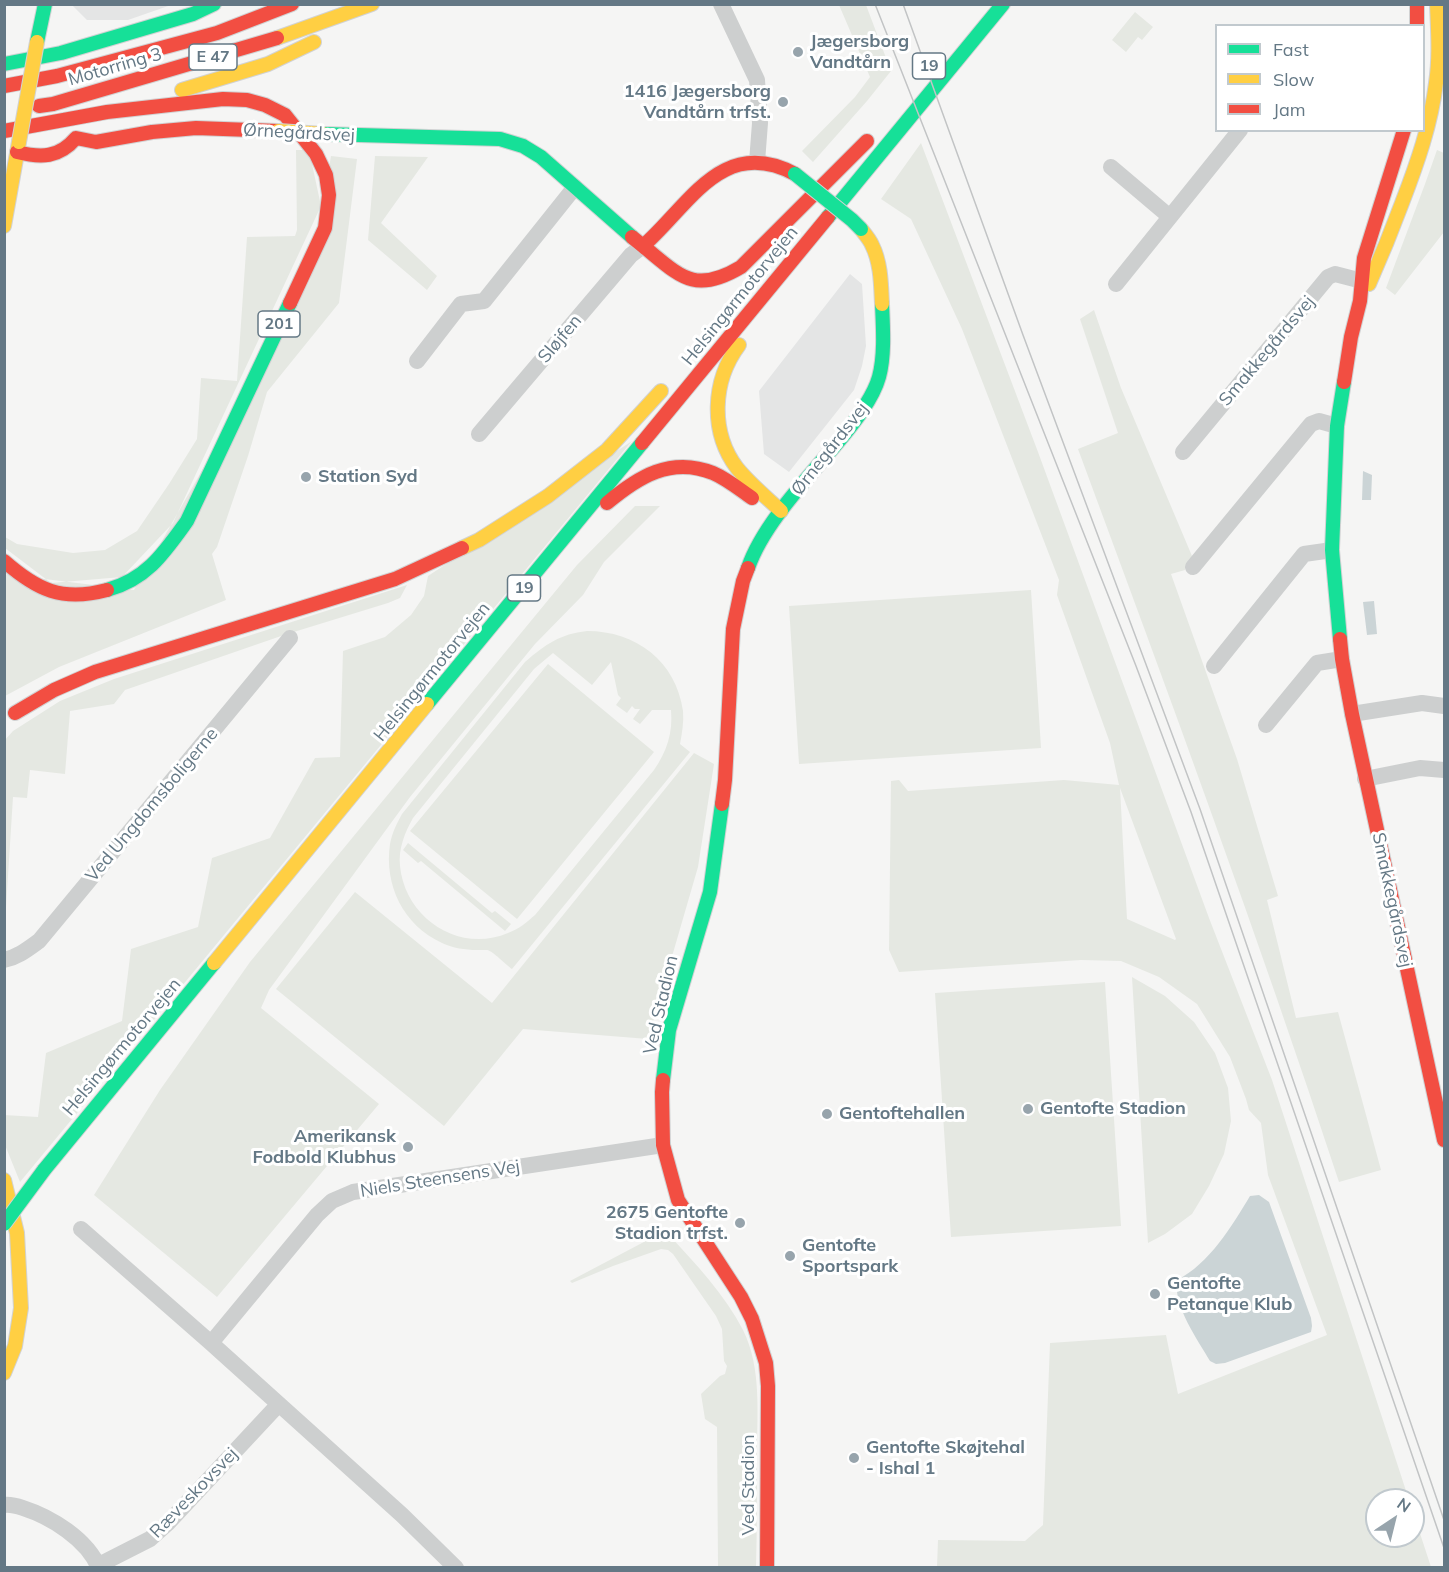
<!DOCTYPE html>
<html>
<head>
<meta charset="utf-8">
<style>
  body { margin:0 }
  #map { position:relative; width:1449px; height:1572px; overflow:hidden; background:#f5f5f4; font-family:Mulish,sans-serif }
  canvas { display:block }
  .frame { position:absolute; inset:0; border:6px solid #647885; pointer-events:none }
  .legend { position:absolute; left:1215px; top:24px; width:210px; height:108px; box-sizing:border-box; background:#fff; border:2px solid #c1c9ce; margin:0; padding:8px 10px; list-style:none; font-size:18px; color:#647885 }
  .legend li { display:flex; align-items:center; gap:12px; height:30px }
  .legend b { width:30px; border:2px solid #c1c9ce }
  .north { position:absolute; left:1365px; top:1488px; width:60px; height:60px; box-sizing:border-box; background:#fff; border:2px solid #c1c9ce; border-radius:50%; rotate:35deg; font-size:16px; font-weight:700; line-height:24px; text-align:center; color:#647885 }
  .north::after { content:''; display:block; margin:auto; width:21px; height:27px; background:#97a4ac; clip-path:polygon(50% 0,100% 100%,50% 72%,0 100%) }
</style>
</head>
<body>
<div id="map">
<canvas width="1449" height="1572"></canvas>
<div class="frame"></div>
<ul class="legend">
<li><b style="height:8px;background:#16e098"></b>Fast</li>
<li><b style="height:8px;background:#ffcf43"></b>Slow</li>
<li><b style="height:8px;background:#f24e42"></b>Jam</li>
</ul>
<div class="north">N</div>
</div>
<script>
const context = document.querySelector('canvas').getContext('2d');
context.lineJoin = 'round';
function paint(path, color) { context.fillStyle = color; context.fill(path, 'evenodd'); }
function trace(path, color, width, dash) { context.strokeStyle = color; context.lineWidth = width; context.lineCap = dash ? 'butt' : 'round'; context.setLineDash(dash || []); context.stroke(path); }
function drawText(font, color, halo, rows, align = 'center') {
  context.font = font + ' Mulish,sans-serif'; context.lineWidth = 6; context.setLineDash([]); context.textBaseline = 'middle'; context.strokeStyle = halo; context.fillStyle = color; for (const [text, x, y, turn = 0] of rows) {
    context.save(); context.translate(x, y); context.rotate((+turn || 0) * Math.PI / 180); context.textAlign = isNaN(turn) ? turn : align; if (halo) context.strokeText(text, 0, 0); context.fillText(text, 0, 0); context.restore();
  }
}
const built = new Path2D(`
  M72 5H171L128 20H87Z
  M850 274 862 284 866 346 862 366 854 390 789 472 764 454 759 391Z`);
const green = new Path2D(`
  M839 5H866L891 71 867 101 813 162 802 151 855 97 870 77Z
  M1135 12 1153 27 1142 40 1138 37 1126 52 1112 40Z
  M921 143 1038 452 1209 918 1272 1080 1409 1500H1377V1536H1413V1512L1431 1567H937L938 1540 1025 1541 1043 1525 1050 1343 1166 1335 1178 1394 1327 1335 1268 1175 1261 1123 1249 1110 1246 1099 1230 1057 1197 1004 1159 977 1121 961 1081 960 899 972 889 950 891 781 899 780 908 791 1064 780 1119 785 1110 743 1057 595 1059 580 962 329 911 219 881 199ZM1120 788 1176 939 1175 940 1127 919Z
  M296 150H309L321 206 173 523 122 577 51 583 5 548V537L17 544 73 553 105 550 137 531 169 484 197 439 201 378 237 381 247 237 295 236 297 230Z
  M1437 150 1444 153V232L1395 295 1386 288 1425 184Z
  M331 156 357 159 339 303 267 392 248 456 217 547 212 554 226 600 59 667 5 696 4 574 134 590 310 280Z
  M375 156 428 157 381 223 437 276 427 290 368 240Z
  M1094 310 1121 388 1192 556 1185 570 1171 574 1237 759 1278 896 1267 900 1296 1018 1338 1012 1381 1170 1339 1182C1258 936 1168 692 1078 449L1118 433 1080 319Z
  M632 441 20 1182 5 1145 4 1115 38 1117 46 1053 122 1021 131 949 198 927 212 858 270 838 315 758 340 757 343 651 385 637 411 615 424 596 428 576Z
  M635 506H660L604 562 583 595 535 644 410 797 269 990 261 1008 379 1104 217 1297 94 1195 160 1090 250 962 577 565Z
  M407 585 400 598 388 603 284 635 125 690 114 704 70 711 65 774 30 770 27 798 13 797 5 923 4 741 13 731 60 701 114 679Z
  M1031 590 1041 748 799 764 789 606Z
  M587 631C636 631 676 661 683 711 684 722 682 733 680 744L690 752 512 969C506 965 493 951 487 950 484 950 481 950 477 950 465 950 453 948 442 943 403 925 384 885 390 844 392 833 397 823 402 814L525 662C546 644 560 634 587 631ZM553 653 592 685 611 662 618 695 621 698 616 705 627 713 632 706 635 709H640L633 719 640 724 652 710H671C673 733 667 751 654 770L535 915C527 922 519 929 508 933 459 954 405 918 400 866 398 849 405 832 413 818L534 669Z
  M548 664 654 752 517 919 410 831Z
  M694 753 714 764 698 867 648 1039 523 1029 444 1126 276 989 355 892 492 1003Z
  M408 843 492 913 495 911 511 924 505 931 421 861 418 863 403 850Z
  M1132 977 1165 996 1194 1022 1215 1053 1228 1088 1231 1121 1224 1154 1209 1186 1192 1214 1165 1234 1148 1243Z
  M1105 982 1121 1226 951 1237 935 993Z
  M659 1234 669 1235C696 1264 725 1295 743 1330 762 1368 757 1415 757 1457 757 1494 757 1531 756 1567H718L717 1427 705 1419 701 1394 720 1376 725 1374 727 1366 724 1361 722 1329 716 1316 673 1254 668 1250 661 1249 613 1266 572 1283 570 1281Z`);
const water = new Path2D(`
  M1363 471 1372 475 1371 500H1362Z
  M1374 601 1377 634 1367 635 1363 602Z
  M1259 1195 1269 1202 1311 1318 1312 1326 1311 1332 1225 1363 1216 1364 1210 1361C1198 1340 1173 1306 1177 1280 1209 1264 1232 1226 1250 1196Z`);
const street = new Path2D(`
  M721 4 757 80 760 123 757 162
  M1111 167 1170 217
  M1116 284 1240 130
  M417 361 461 304 484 301 575 187
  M479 434 631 255 643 246
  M1183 452 1328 277 1335 274 1362 281
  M1193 567 1311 424 1319 421 1337 426
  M1214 666 1304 554 1332 550
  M1352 714 1422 703 1444 706
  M1266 725 1317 663 1342 659
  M1365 779 1420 768 1444 770
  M4 960C18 957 28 949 39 941L290 638
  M81 1229 211 1343 402 1515 456 1568
  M211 1343 317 1215 332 1201 353 1192 663 1145
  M4 1505C11 1504 17 1506 23 1508 51 1517 87 1539 99 1568
  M99 1565 150 1539 168 1523 278 1405`);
const fast = new Path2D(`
  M37 42 45 4
  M4 64 61 53 193 14 214 4
  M323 134 500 139 523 146 541 157 632 237
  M828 217 1003 4
  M748 568C763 524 808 478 838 442 853 424 873 399 879 377 885 355 883 327 882 304
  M107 590C147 579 164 553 187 521L290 303
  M1340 639 1332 550 1337 426 1344 382
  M427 704 642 443
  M663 1080 669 1030 710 892 722 804
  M44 1170 214 963`);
const slow = new Path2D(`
  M277 38 372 4
  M182 90 268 64 314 42
  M4 226 19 142
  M861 229C865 234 870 240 872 245 881 263 881 284 882 304
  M1369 284C1381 257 1392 230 1402 203 1417 164 1431 124 1436 83 1440 56 1438 30 1437 4
  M739 345C712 381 710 432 737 468 750 484 766 497 781 511
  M462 548 479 540 548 496 607 450 661 391
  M214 963 427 704
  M4 1180 17 1233 21 1308 15 1346 4 1373`);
const jam = new Path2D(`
  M1417 4V26
  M4 86 57 76 217 33 292 4
  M39 106 53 104 277 38
  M4 131 107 112 223 99 247 100 265 105 285 115 316 154 326 175 329 195 325 228 290 303
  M17 152C41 158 59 158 76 138L96 142 152 132 196 128 278 131
  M632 237 643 246C689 206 722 135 795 174
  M643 246C680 276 694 295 741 267L867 141
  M1344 382 1351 337 1360 301 1364 258 1404 130
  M642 443 828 217
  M607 503C638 477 671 456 713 473 727 479 739 489 752 498
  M4 561C37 590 62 602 107 590
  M1340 639 1342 659 1352 714 1444 1140
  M15 713 54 690 95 672 395 579 462 548
  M722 804 725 780 733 629 743 581 748 568
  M663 1080 662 1092 663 1145 678 1200 741 1297 752 1319 766 1363 768 1386 767 1568`);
const tram = new Path2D(`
  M875 4 1136 666 1191 812 1444 1548
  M903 4 1023 335 1200 809 1444 1520`);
const fastBridge = new Path2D(`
  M795 174 852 220 861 229
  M4 1224 44 1170`);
const slowBridge = new Path2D(`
  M278 131 323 134
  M19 142 37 42`);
const markers = [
  [798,52,6,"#97a4ac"],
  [783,102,6,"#97a4ac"],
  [306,477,6,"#97a4ac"],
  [1028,1109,6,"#97a4ac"],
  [827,1114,6,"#97a4ac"],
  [408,1147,6,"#97a4ac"],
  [740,1223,6,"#97a4ac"],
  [790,1256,6,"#97a4ac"],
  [1155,1294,6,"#97a4ac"],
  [854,1458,6,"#97a4ac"]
];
const shields = [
  [213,57,48],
  [929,66,33],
  [279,324,42],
  [524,588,33]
];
const shieldNames = [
  ["E 47",213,57],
  ["19",929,66],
  ["201",279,324],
  ["19",524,588]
];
const poiNames = [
  ["Jægersborg",810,42],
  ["Vandtårn",810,63],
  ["1416 Jægersborg",771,92,"right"],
  ["Vandtårn trfst.",771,113,"right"],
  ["Station Syd",318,477],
  ["Gentofte Stadion",1040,1109],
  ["Gentoftehallen",839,1114],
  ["Amerikansk",396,1137,"right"],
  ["Fodbold Klubhus",396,1158,"right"],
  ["2675 Gentofte",728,1213,"right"],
  ["Stadion trfst.",728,1234,"right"],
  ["Gentofte",802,1246],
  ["Sportspark",802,1267],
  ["Gentofte",1167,1284],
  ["Petanque Klub",1167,1305],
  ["Gentofte Skøjtehal",866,1448],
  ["- Ishal 1",866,1469]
];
const streetNames = [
  ["Motorring 3",115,67,-16],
  ["Ørnegårdsvej",299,133,3],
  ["Helsingørmotorvejen",740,296,-51],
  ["Sløjfen",560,339,-50],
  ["Smakkegårdsvej",1267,351,-50],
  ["Ørnegårdsvej",830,449,-52],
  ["Helsingørmotorvejen",432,672,-51],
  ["Ved Ungdomsboligerne",152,805,-50],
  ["Smakkegårdsvej",1392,900,78],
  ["Ved Stadion",661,1005,-77],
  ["Helsingørmotorvejen",122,1047,-50],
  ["Niels Steensens Vej",440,1179,-9],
  ["Ved Stadion",749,1485,-90],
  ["Ræveskovsvej",194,1493,-46]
];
paint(built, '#e4e5e5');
paint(green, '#e5e8e2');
paint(water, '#cbd4d6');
trace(fast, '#d1d2d3', 16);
trace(slow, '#d1d2d3', 16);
trace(jam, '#d1d2d3', 16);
trace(street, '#cdcfcf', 16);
trace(fast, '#16e098', 14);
trace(slow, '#ffcf43', 14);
trace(jam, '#f24e42', 14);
trace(tram, '#c2c4c5', 1.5);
trace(fastBridge, '#d1d2d3', 16, []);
trace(slowBridge, '#d1d2d3', 16, []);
trace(fastBridge, '#16e098', 14);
trace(slowBridge, '#ffcf43', 14);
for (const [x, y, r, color] of markers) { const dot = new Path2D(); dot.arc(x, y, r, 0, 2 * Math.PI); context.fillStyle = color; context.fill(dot); trace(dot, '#fff', 2); }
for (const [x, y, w] of shields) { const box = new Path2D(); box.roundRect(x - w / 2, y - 13, w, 26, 4.5); context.fillStyle = '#fff'; context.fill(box); trace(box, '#647885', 1.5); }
drawText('bold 16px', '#647885', null, shieldNames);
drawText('bold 18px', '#647885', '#fff', poiNames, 'left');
drawText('18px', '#647885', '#fff', streetNames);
</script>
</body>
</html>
